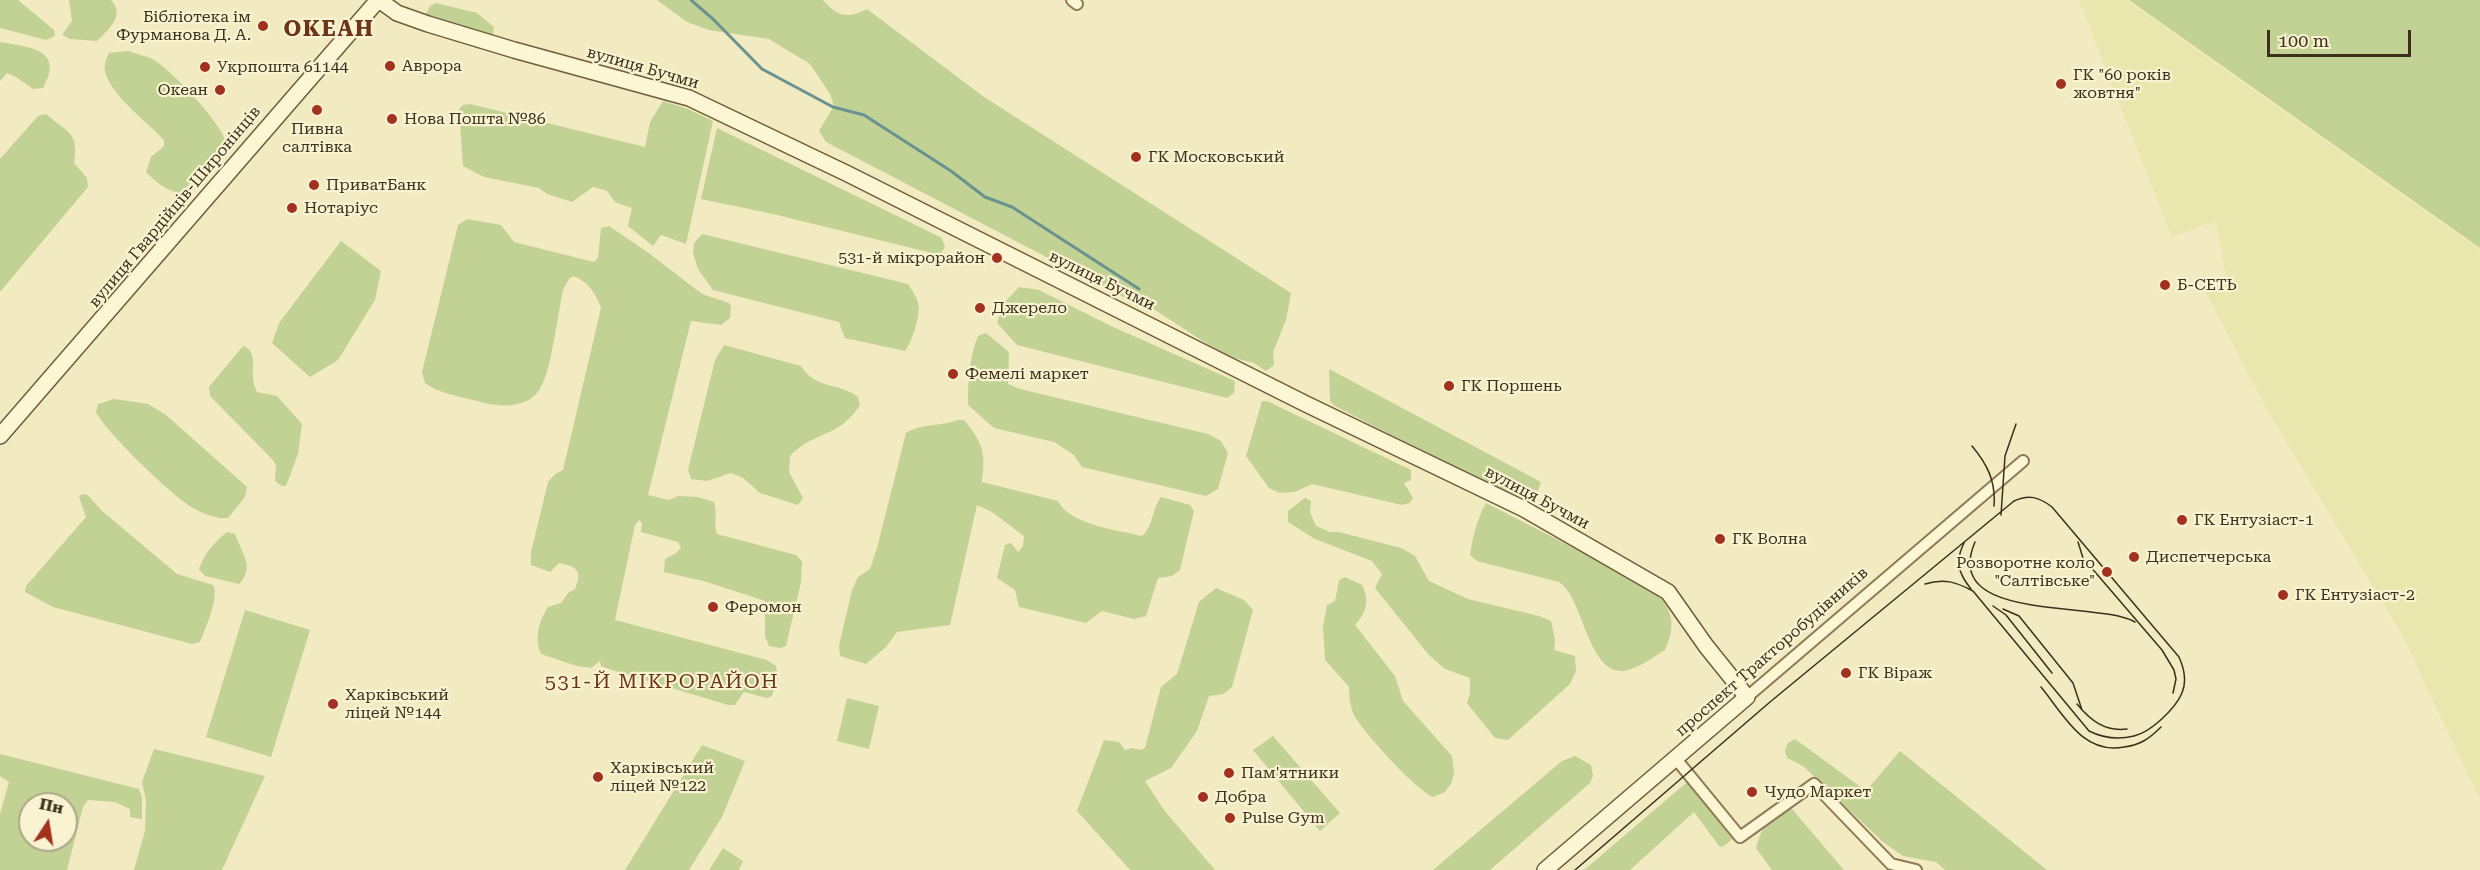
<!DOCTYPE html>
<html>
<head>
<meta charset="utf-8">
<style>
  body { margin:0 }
  #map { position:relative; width:2480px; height:870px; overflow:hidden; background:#f2eac1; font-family:"Roboto Serif",serif }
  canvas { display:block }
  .north { position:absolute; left:18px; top:792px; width:60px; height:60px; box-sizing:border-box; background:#f9f3d1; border:2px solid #ada589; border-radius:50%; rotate:12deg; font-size:16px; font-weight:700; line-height:24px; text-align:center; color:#3c301c }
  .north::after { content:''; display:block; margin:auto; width:21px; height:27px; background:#a33120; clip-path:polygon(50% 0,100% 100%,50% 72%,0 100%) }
  .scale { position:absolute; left:2267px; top:30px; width:144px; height:27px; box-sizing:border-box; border:3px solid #3c301c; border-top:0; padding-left:8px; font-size:18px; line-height:21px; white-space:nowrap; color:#3c301c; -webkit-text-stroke:4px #f9f3d1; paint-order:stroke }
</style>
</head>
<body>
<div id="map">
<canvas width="2480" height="870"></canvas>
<div class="north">Пн</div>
<div class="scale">100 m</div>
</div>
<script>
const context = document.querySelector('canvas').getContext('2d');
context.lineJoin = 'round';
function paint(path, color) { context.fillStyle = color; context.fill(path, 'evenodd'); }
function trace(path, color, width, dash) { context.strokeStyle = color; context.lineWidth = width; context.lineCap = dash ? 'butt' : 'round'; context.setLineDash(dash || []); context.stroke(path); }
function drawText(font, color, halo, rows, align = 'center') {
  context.font = font + ' "Roboto Serif",serif'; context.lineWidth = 4.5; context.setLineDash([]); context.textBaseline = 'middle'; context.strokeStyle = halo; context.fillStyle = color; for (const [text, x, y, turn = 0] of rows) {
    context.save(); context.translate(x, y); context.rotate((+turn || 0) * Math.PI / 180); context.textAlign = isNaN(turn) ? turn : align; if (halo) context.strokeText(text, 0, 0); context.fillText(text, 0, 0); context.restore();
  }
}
const farmland = new Path2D(`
  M2079 0H2126L2480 250V800L2402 635 2266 408 2205 291 2227 281 2216 221 2172 237Z`);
const green = new Path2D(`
  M0 0H18L54 30 55 36 46 40 0 28Z
  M69 0H111C126 15 108 30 97 41L70 39 62 35 72 21Z
  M657 0H823C838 17 847 19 867 9L984 97 1291 293 1286 320 1273 352 1274 365 1266 371 1254 363 1230 357 1218 351 1152 308 1123 297 826 142 819 131 834 106 830 94 810 64 769 39 709 30 687 22Z
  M2129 0H2480V248Z
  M436 3 477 13 494 27 493 36 425 16 430 6Z
  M0 42C27 47 66 48 43 88L33 89 16 77 7 73 0 81Z
  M128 51C136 54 147 56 154 60 171 70 225 126 226 144L181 193C167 192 155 181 146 172L151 157 164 146V140C147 122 111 95 105 72 104 64 106 60 109 53Z
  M663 101 688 109 713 121 686 244 661 235 653 246 628 226 632 208 615 202 607 191 593 187 572 202 547 194 539 188 484 177 463 166 459 109 463 105 470 104 645 147 650 122Z
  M46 114C68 133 79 132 74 163L87 178 88 187 0 292V159L38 116Z
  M717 128 942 238 945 247 940 255 773 214 701 199Z
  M467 219 501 225 514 242 594 262 598 258 601 228 609 226 650 254 702 294 729 303 731 307 730 318 721 325 691 321 648 495 669 500 678 496 698 497 714 502C718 513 713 523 717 534L796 555 802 561 801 582 786 646 780 648 769 646 765 636V601L707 582 664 572 665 559 675 554 681 548 678 542 641 532 642 523 639 520 635 525 615 620 767 660 776 666 778 678 772 696 767 698 744 692 735 705H728L609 669 601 666 600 661 591 668 577 666 541 654C534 638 539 621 548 607L561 603 569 592 575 589C583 570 577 567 559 563L550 572 531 565V552L548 482 555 474 563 470 601 308C596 294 588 281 573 276L569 279 563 290C558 313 551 372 540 389 527 410 497 407 477 401 459 396 440 394 425 383L422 372 458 225Z
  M702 234 908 284C921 303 921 308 915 329 912 337 910 344 905 351L845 338 839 322 713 290 698 269 693 253 694 243Z
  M341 241 381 271 375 300 338 360 310 377 272 343 279 323Z
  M1019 287 1039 290 1111 326 1235 381 1234 393 1227 398 1017 345 997 323 1004 303Z
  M986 333 1009 352 1008 384 1020 389 1208 434 1221 441 1228 453 1218 489 1206 496 1082 467 1074 455 1054 442 994 428 968 405C968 381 969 358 978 336Z
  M724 345 801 366C816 390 839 382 858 397L860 405C838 439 815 430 790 456L789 472 803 498 798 505 760 493 743 478 731 473 707 481 691 479 688 470 715 360Z
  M243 346C257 351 252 366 253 377 253 383 255 387 257 392L277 396 302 424 298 454 286 486H282L275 481 276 465 272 459 210 396 209 387Z
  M1329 369 1541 482 1534 501 1530 503 1514 499 1335 406 1330 401Z
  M114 399 148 404 166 415 247 487 245 497 228 518C215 519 204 514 193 508 173 497 105 431 96 412L98 404Z
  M1262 401H1267L1411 470V480L1404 483 1413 498 1410 503 1402 505 1312 484 1295 492 1280 493 1269 488 1246 456Z
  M957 420H964C983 443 986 453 982 482L1058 501C1070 525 1117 530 1142 536 1153 527 1152 509 1161 497L1190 505 1194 511 1180 570 1172 576 1158 578 1146 616 1134 619 1102 611 1086 623 1019 607 1015 590 997 578 1005 545 1011 543 1018 552 1023 546 1024 536 992 512 977 505 950 625 897 632 886 647 866 664 840 656 839 646 852 590 858 577 870 569 877 548 906 433C922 423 940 427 957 420Z
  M82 494 88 495 101 510 177 574 213 585C220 596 205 629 200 642L192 644 53 607 25 592 26 586 86 517 79 497Z
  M1305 498 1311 501 1310 512 1316 526 1330 532H1339L1401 548 1415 556 1429 581 1468 599 1539 616 1551 621 1555 640 1554 650 1575 656 1576 671 1570 684 1508 740 1495 738 1467 703 1470 693V678L1445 669 1428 654 1375 588 1382 574 1372 561 1315 539 1288 522V511Z
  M1486 503 1654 589C1672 611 1677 623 1665 650 1653 657 1638 669 1624 671 1587 674 1584 598 1559 582L1477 561 1470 555C1473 536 1477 519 1486 503Z
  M227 532 235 534C241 552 256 567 239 584L205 576 199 569C204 553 215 542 227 532Z
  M1345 577 1362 585C1370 601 1366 613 1355 625L1395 676 1403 701 1452 756 1454 772 1452 782 1445 792 1433 797C1417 791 1362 731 1354 715 1350 706 1349 696 1349 687L1325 660 1323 626 1327 605 1335 601 1339 580Z
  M1216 588 1244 600 1253 610 1232 687 1223 694 1209 696 1197 731 1171 768 1145 781 1164 810 1215 870H1130L1077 811 1104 740 1119 742 1125 750 1132 748 1141 750 1145 748 1161 687 1177 674 1199 602Z
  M245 610 310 630 271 757 206 737Z
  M847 698 879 706 869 749 837 741Z
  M1273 736 1340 813 1320 831 1253 750Z
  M1795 739 1866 791 1900 751 2047 870H1945L1936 862 1903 856 1883 842 1803 766 1787 758 1785 750 1788 743Z
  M702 745 745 761 722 817 689 870H625Z
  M154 749 265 776 222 870H134L145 831 146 801 142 782Z
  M0 754 139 789 142 798V819L130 817V809L115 802 88 800 83 807 67 870H0V814L9 782 0 776ZM30 804H66V840H30Z
  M1575 756 1591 765 1593 776 1590 783 1490 870H1433L1562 761Z
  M1686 783 1692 785 1734 838 1722 847 1719 846 1694 812 1630 870H1584Z
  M1792 809 1844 870H1772L1756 848C1762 828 1768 811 1792 809Z
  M723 848 743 861 739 870H709Z`);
const stream = new Path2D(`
  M691 0 713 19 762 69 833 107 864 115 951 171 985 197 1012 207 1139 289`);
const street = new Path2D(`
  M1072 0 1077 4
  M1747 697 2023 461
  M1676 759 1740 837 1814 784 1891 864 1916 870`);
const secondary = new Path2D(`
  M379 0 397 13 428 24 514 50 689 98 848 174 1306 404 1524 509 1668 592 1706 646 1747 697 1545 870
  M0 436 378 0`);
const tram = new Path2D(`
  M1972 446C1987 464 1996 481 1994 506
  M2001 515 2005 456 2016 424
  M1975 542C1940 623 2096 600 2135 622
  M2078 542 2083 558 2162 650 2174 670 2176 679 2173 693
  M1964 543C1955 561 1958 573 1971 589
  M1993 606 2006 615 2052 673
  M2003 609 2019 616 2073 683 2082 710
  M2041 687C2064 715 2083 755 2124 747 2140 745 2149 739 2161 727
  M2077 704C2090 720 2105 732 2127 729
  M1575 870 1770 702 2014 501C2029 494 2039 497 2052 507L2179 657C2184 668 2187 681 2182 693 2175 709 2151 732 2134 736 2118 740 2103 738 2089 731L1973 591C1956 582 1944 578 1925 584`);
const markers = [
  [263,26,6,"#a33120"],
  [390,66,6,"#a33120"],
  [205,67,6,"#a33120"],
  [2061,84,6,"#a33120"],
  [220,90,6,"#a33120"],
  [317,110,6,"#a33120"],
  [392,119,6,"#a33120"],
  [1136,157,6,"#a33120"],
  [314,185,6,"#a33120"],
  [292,208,6,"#a33120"],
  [997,258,6,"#a33120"],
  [2165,285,6,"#a33120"],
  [980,308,6,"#a33120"],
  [953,374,6,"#a33120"],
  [1449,386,6,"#a33120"],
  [2182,520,6,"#a33120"],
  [1720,539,6,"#a33120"],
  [2134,557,6,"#a33120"],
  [2107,572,6,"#a33120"],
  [2283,595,6,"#a33120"],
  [713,607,6,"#a33120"],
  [1846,673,6,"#a33120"],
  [333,704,6,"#a33120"],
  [1229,773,6,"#a33120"],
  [598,777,6,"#a33120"],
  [1752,792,6,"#a33120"],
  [1203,797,6,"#a33120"],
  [1230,818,6,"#a33120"]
];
const poiNames = [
  ["Бібліотека iм",251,17,"right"],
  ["Фурманова Д. А.",251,35,"right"],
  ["Аврора",402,66],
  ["Укрпошта 61144",217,67],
  ["ГК \"60 років",2073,75],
  ["жовтня\"",2073,93],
  ["Океан",208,90,"right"],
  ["Нова Пошта №86",404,119],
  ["Пивна",317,129,"center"],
  ["салтівка",317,147,"center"],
  ["ГК Московський",1148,157],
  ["ПриватБанк",326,185],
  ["Нотаріус",304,208],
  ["531-й мікрорайон",985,258,"right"],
  ["Б-СЕТЬ",2177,285],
  ["Джерело",992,308],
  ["Фемелі маркет",965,374],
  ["ГК Поршень",1461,386],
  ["ГК Ентузіаст-1",2194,520],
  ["ГК Волна",1732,539],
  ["Диспетчерська",2146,557],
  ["Розворотне коло",2095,563,"right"],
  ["\"Салтівське\"",2095,581,"right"],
  ["ГК Ентузіаст-2",2295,595],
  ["Феромон",725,607],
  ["ГК Віраж",1858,673],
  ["Харківський",345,695],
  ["ліцей №144",345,713],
  ["Харківський",610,768],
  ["ліцей №122",610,786],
  ["Пам'ятники",1241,773],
  ["Чудо Маркет",1764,792],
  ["Добра",1215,797],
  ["Pulse Gym",1242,818]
];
const streetNames = [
  ["вулиця Бучми",643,68,16],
  ["вулиця Гвардійців-Широнінців",175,207,-50],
  ["вулиця Бучми",1102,281,26],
  ["вулиця Бучми",1537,498,28],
  ["проспект Тракторобудівників",1772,652,-41]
];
const quarterNames = [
  ["531-Й МІКРОРАЙОН",662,682]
];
const districtNames = [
  ["ОКЕАН",329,30]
];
paint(farmland, '#e9e7ad');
paint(green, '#c2d294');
trace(stream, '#6a938f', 3);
trace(street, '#8e7b56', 14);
trace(secondary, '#6f5c3a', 18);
trace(street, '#fcf6d5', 10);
trace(secondary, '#fcf6d5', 15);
trace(tram, '#3c301c', 1.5);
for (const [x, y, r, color] of markers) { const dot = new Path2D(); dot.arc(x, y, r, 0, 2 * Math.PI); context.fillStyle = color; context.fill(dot); trace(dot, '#f9f3d1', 2); }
drawText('16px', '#3c301c', '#f9f3d1', poiNames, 'left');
drawText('16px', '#3c301c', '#f9f3d1', streetNames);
context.letterSpacing = '1.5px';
drawText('20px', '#6d3517', '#f9f3d1', quarterNames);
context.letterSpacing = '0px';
context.letterSpacing = '1.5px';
drawText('bold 22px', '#6d3517', '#f9f3d1', districtNames);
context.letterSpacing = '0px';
</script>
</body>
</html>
